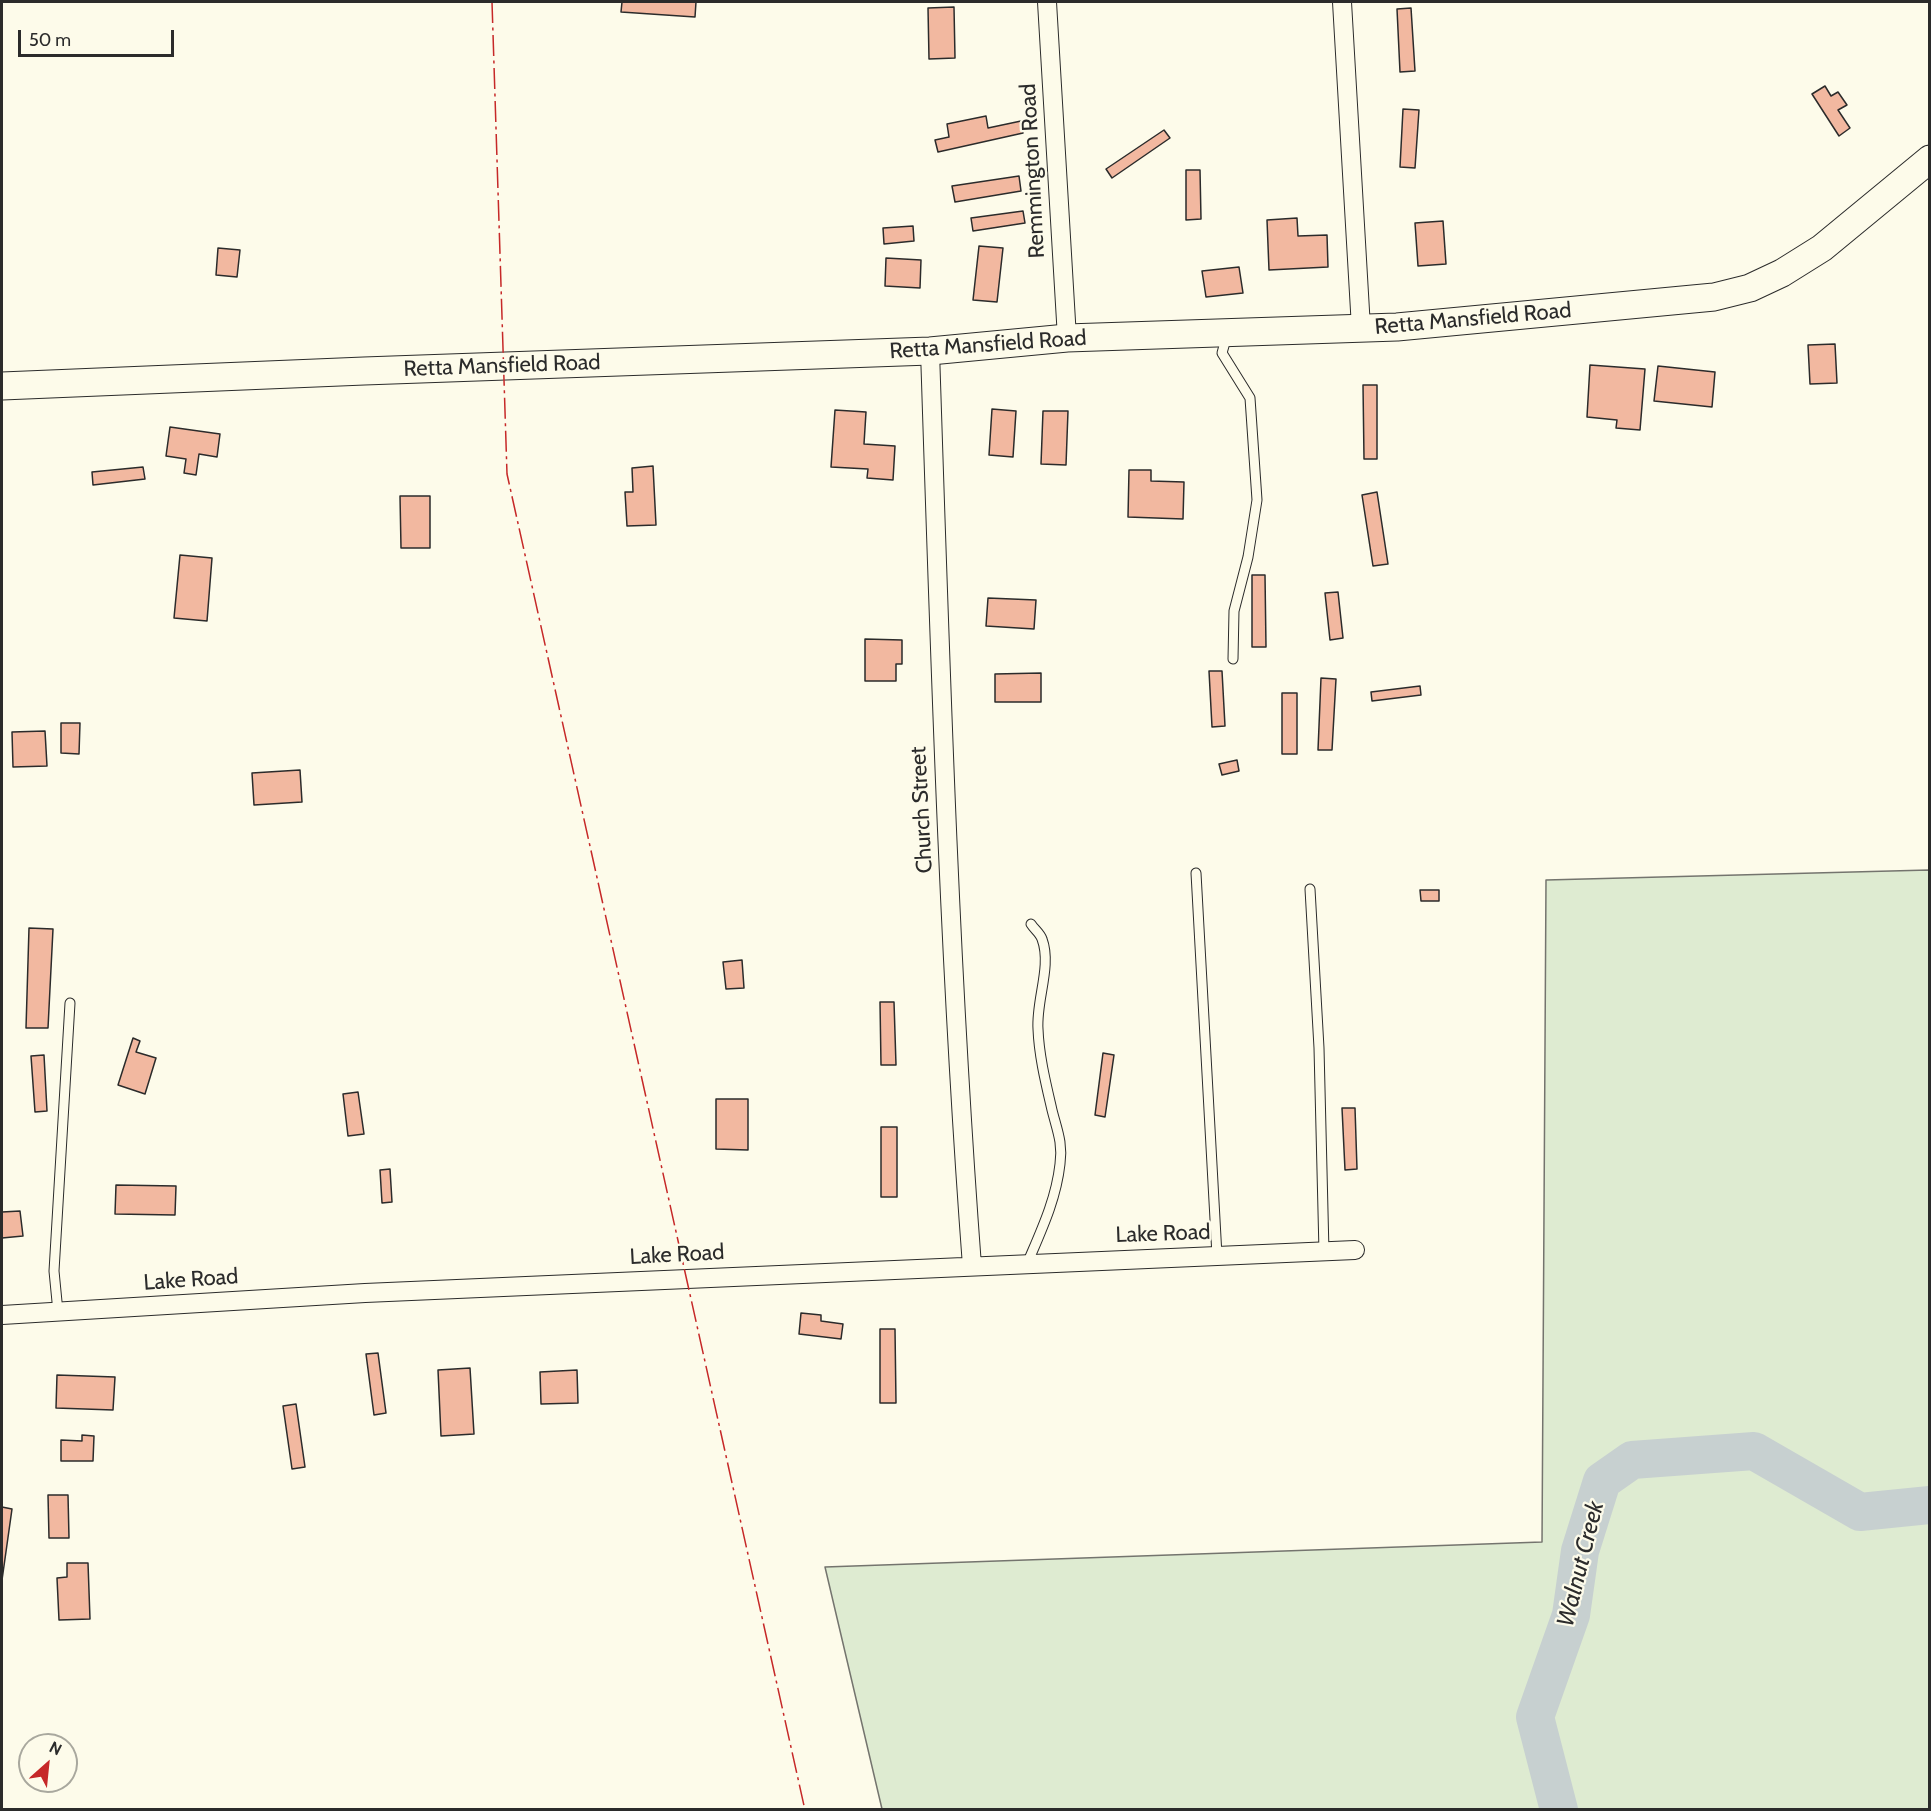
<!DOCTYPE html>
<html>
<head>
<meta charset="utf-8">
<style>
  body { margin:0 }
  #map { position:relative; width:1931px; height:1811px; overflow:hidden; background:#fdfbea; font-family:Cabin,sans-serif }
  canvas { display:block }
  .frame { position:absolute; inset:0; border:3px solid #2b2b2b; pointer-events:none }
  .north { position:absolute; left:18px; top:1733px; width:60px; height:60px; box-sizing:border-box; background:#fdfbea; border:2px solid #a9a89e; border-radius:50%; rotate:27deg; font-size:16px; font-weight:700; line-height:24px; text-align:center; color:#2b2b2b }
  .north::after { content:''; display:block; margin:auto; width:21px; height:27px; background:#c62828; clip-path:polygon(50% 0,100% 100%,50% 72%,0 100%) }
  .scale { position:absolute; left:18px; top:30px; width:156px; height:27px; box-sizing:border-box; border:3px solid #2b2b2b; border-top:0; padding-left:8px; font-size:18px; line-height:21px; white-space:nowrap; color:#2b2b2b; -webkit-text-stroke:4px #fdfbea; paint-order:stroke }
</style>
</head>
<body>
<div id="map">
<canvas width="1931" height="1811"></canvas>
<div class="frame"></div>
<div class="north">N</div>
<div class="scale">50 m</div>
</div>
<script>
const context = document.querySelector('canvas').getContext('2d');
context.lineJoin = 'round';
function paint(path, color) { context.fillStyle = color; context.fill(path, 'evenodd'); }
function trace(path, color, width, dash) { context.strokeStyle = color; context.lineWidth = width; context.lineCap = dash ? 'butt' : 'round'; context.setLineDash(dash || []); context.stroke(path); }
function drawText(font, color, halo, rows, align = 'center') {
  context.font = font + ' Cabin,sans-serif'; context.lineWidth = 4.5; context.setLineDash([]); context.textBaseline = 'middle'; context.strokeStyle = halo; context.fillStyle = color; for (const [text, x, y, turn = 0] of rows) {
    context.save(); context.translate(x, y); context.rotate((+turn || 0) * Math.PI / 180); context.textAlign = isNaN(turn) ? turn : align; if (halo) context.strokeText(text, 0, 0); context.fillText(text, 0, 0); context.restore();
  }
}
const green = new Path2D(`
  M1929 870V1809H882L825 1567 1542 1542 1546 880Z`);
const river = new Path2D(`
  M1559 1810 1535 1717 1571 1615 1580 1551 1602 1481 1632 1460 1754 1451 1860 1512 1930 1505`);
const building = new Path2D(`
  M622 2H696L695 17 621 12Z
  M954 7 955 58 929 59 928 8Z
  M1411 8 1415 71 1400 72 1397 9Z
  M1825 86 1831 96 1838 92 1847 105 1838 110 1850 128 1839 136 1812 94Z
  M1403 109 1419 110 1415 168 1400 167Z
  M986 116 988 128 1021 121 1023 133 938 152 935 140 949 137 947 124Z
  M1164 130 1170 138 1112 178 1106 169Z
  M1186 170H1200L1201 219 1186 220Z
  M1019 176 1021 191 955 202 952 186Z
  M1023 211 1025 223 973 231 971 218Z
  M1297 218 1298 236 1327 235 1328 267 1269 270 1267 220Z
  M1443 221 1446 264 1418 266 1415 223Z
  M913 226 914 241 884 244 883 228Z
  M979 246 1003 248 997 302 973 300Z
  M218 248 240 250 237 277 216 275Z
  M886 258 921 260 920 288 885 286Z
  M1239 267 1243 293 1206 297 1202 271Z
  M1835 344 1837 383 1810 384 1808 345Z
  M1590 365 1645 369 1640 430 1616 428 1617 420 1587 417Z
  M1658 366 1715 372 1712 407 1654 401Z
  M1363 385H1377V459H1364Z
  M992 409 1016 411 1013 457 989 455Z
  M835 410 866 412 864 444 895 446 893 480 867 478 868 469 831 467Z
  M1043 411H1068L1066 465 1041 464Z
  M170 427 220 434 217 457 199 454 196 475 184 473 186 459 166 456Z
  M653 466 656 525 627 526 625 492H633L632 468Z
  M143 467 145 479 93 485 92 472Z
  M1129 470H1151V481L1184 482 1183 519 1128 517Z
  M1377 492 1388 564 1373 566 1362 495Z
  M400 496H430V548H401Z
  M180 555 212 558 207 621 174 618Z
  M1252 575H1265L1266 647H1252Z
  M1338 592 1343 638 1330 640 1325 593Z
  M988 598 1036 600 1034 629 986 626Z
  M865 639 902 640V664H896V681H865Z
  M1209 671H1222L1225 726 1212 727Z
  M1041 673V702H995V674Z
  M1321 678 1336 679 1332 750H1318Z
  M1420 686 1421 695 1372 701 1371 692Z
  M1282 693H1297V754H1282Z
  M61 723H80L79 754 61 753Z
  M45 731 47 766 13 767 12 732Z
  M1237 760 1239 771 1222 775 1219 764Z
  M300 770 302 802 254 805 252 773Z
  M1420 890H1439V901H1421Z
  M29 928 53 929 48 1028H26Z
  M742 960 744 988 726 989 723 962Z
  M880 1002H894L896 1065H881Z
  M133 1038 140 1041 136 1052 156 1058 145 1094 118 1085Z
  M1103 1053 1114 1055 1105 1117 1095 1115Z
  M44 1055 47 1111 35 1112 31 1056Z
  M358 1092 364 1134 348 1136 343 1094Z
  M716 1099H748V1150L716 1149Z
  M1342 1108H1355L1357 1169 1345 1170Z
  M881 1127H897V1197H881Z
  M390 1169 392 1202 382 1203 380 1170Z
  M116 1185 176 1186 175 1215 115 1214Z
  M20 1211 23 1236 2 1238V1212Z
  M801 1313 821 1315V1321L843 1324 841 1339 799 1334Z
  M880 1329H895L896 1403H880Z
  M378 1353 386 1413 374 1415 366 1354Z
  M470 1368 474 1434 441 1436 438 1370Z
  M577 1370 578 1403 541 1404 540 1372Z
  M57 1375 115 1377 113 1410 56 1408Z
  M296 1404 305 1467 292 1469 283 1406Z
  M82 1435 94 1436 93 1461H61V1440L82 1441Z
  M48 1495H68L69 1538H49Z
  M2 1507 12 1509 2 1580Z
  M67 1563H88L90 1619 59 1620 57 1578 67 1577Z`);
const lane = new Path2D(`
  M1227 335 1222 353 1250 398 1257 500 1248 557 1234 611 1233 659
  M1196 873 1217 1256
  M1310 889 1319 1048 1324 1252
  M1027 1264C1041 1231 1056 1200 1060 1164 1063 1143 1057 1130 1052 1110 1046 1084 1039 1056 1038 1029 1036 1000 1052 966 1042 939 1040 933 1034 929 1031 924
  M58 1312 54 1271 70 1003`);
const street = new Path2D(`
  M1047 2 1067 338
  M1342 2 1361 328
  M930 351C940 656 949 962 972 1266
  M2 1315 365 1293 1355 1250`);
const secondary = new Path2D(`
  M2 386 364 371 930 351 1067 338 1397 327 1714 297 1750 288 1782 273 1822 248 1930 159`);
const power = new Path2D(`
  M492 2 507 474 805 1810`);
const streetNames = [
  ["Remmington Road",1033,171,-93],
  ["Retta Mansfield Road",1473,319,-5],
  ["Retta Mansfield Road",988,345,-4],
  ["Retta Mansfield Road",502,366,-2],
  ["Church Street",922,810,-93],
  ["Lake Road",1163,1234,-2],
  ["Lake Road",677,1255,-3],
  ["Lake Road",191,1280,-4]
];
const waterNames = [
  ["Walnut Creek",1581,1564,-76]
];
paint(green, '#deebd1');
trace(green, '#74746e', 1.5);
trace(river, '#c7d0d0', 38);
paint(building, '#f2b8a0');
trace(building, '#2b2b2b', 1.5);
trace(lane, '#2b2b2b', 11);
trace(street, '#2b2b2b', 20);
trace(secondary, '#2b2b2b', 29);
trace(lane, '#fdfbea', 9);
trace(street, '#fdfbea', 18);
trace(secondary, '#fdfbea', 27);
trace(power, '#c62828', 1.5, [21, 4.5, 3, 4.5]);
drawText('22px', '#2b2b2b', '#fdfbea', streetNames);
drawText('italic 24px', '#2b2b2b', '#fdfbea', waterNames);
</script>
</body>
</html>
